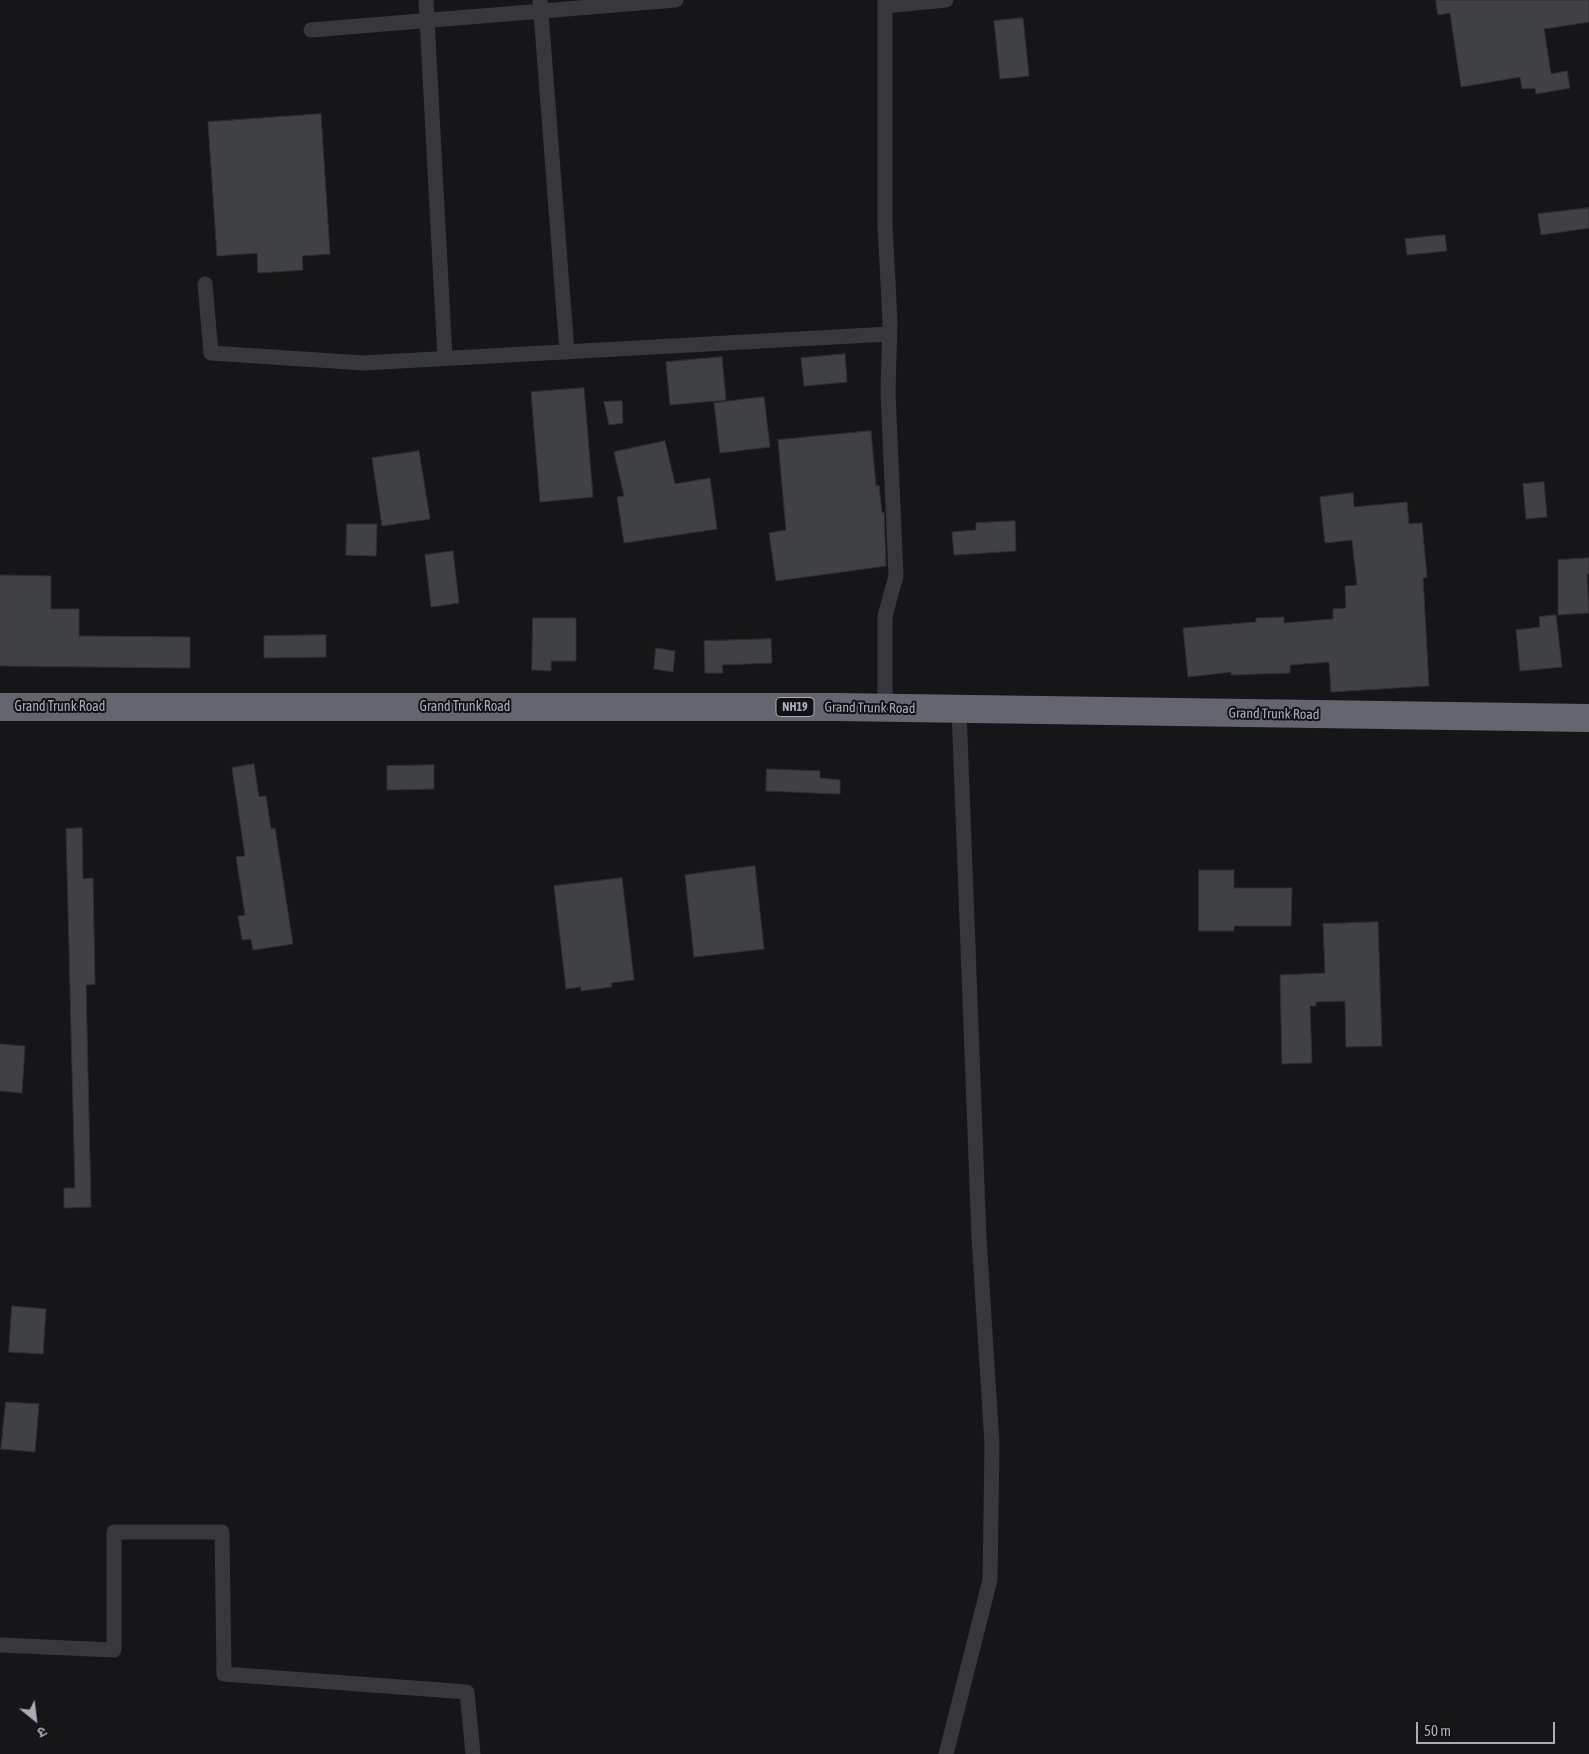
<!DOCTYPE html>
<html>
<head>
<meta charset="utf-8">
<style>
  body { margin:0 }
  #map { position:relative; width:1589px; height:1754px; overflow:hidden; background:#161618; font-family:"Asap Condensed","Noto Sans Devanagari",sans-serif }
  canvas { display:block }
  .north { position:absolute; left:10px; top:1694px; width:50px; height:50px; -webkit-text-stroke:4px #111113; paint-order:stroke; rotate:151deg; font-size:14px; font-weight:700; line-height:20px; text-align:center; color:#a8adb8 }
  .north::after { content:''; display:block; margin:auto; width:18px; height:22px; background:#a8adb8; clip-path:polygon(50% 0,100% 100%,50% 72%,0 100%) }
  .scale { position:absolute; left:1416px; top:1722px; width:139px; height:22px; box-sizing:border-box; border:2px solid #a8adb8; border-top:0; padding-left:6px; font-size:15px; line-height:18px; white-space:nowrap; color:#a8adb8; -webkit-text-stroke:4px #111113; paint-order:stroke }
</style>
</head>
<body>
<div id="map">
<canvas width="1589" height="1754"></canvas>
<div class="north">उ</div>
<div class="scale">50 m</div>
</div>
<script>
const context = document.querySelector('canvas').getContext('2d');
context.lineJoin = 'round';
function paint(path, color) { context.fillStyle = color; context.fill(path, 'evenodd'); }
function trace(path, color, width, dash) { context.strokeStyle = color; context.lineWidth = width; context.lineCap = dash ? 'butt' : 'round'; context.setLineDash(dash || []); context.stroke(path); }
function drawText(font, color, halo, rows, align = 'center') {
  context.font = font + ' "Asap Condensed",sans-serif'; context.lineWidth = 4; context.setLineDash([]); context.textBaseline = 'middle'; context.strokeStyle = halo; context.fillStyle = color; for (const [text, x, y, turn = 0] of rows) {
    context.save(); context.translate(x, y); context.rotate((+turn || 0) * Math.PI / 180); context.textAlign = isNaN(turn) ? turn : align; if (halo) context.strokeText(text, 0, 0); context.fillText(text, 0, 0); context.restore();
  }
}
const building = new Path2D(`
  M1436 0H1589V22L1544 29 1551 74 1567 71 1570 88 1536 94 1535 88 1522 89 1520 77 1461 87 1450 13 1438 15Z
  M1023 18 1029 76 1000 79 994 21Z
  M321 114 330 254 302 256 303 270 258 273 257 253 217 256 208 122Z
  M1589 208V228L1541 235 1538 214Z
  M1445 235 1447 251 1407 255 1405 239Z
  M845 354 847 382 804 386 801 358Z
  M722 357 726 400 670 405 666 362Z
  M584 388 593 497 540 502 531 392Z
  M764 397 770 447 720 453 714 403Z
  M622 401 623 423 609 425 604 402Z
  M871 431 876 486 879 485 882 513 884 512 886 566 776 581 769 533 786 530 778 440Z
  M665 441 675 484 710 478 717 529 624 543 617 497 624 496 614 452Z
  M419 451 430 519 382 526 372 458Z
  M1544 482 1547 517 1526 519 1523 484Z
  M1353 493 1354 507 1407 502 1409 524 1422 523 1427 577 1423 578 1429 686 1331 692 1329 662 1290 665V673L1231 675V672L1188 677 1183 628 1256 622V618L1284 617V623L1333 619V609L1346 608 1345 586 1357 585 1352 540 1325 543 1320 497Z
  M1015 521 1016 551 954 555 952 532 976 530V523Z
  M347 524H377L376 556 346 555Z
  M453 551 459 603 431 607 425 555Z
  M1589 558V574H1587L1589 613 1558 615V560Z
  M0 575 51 576V609H79V636L190 637V668L0 666Z
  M1556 615 1562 667 1520 671 1516 630 1540 627 1539 617Z
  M533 618H576V661H551V671L532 670Z
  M326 635V657L264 658V636Z
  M771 639 772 663 722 665 723 673H705L704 641Z
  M656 648 675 651 673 672 654 669Z
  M254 764 259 797 266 796 271 829 275 828 293 944 253 950 251 939 242 940 238 916 245 915 236 857 245 856 232 768Z
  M434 765V789L387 790V766Z
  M767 769 820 771V778L840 780V794L766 791Z
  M82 828 83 879 93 878 95 984 86 985 91 1207 64 1208V1188H75L66 829Z
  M755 866 764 949 694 957 685 875Z
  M1199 870H1234V888H1292L1291 926H1234V931H1199Z
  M622 878 634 980 611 983 612 987 581 991V987L566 989 554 886Z
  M1378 922 1382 1046 1346 1047 1345 1001 1316 1002V1006H1310L1312 1063 1282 1064 1280 975 1325 973 1323 924Z
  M0 1044 25 1046 22 1093 0 1091Z
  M12 1306 46 1309 43 1354 9 1352Z
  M6 1402 39 1404 35 1452 1 1449Z`);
const street = new Path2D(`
  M426 0 445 358
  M540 0 567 352
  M885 0V225L890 322 888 392 896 576 885 616V708
  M885 6 946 0
  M311 30 676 0
  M205 284 211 353 364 363 889 334
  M0 1645 114 1650V1532H222L224 1674 467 1692 473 1754
  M946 1754 990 1580 992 1444 979 1238 959 709`);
const highway = new Path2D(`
  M0 707H836L1589 718`);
const shields = [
  [795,707,38]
];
const shieldNames = [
  ["NH19",795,707]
];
const streetNames = [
  ["Grand Trunk Road",60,707],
  ["Grand Trunk Road",465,707],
  ["Grand Trunk Road",870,708,1],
  ["Grand Trunk Road",1274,714,1]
];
paint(building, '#404145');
trace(building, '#303034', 1);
trace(street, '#37383d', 15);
trace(highway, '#63666e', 28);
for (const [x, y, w] of shields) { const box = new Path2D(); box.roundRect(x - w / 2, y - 9.5, w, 19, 4); context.fillStyle = '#111113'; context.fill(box); trace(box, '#a8adb8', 1); }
drawText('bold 12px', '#a8adb8', null, shieldNames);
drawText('14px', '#a8adb8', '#111113', streetNames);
</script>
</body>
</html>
